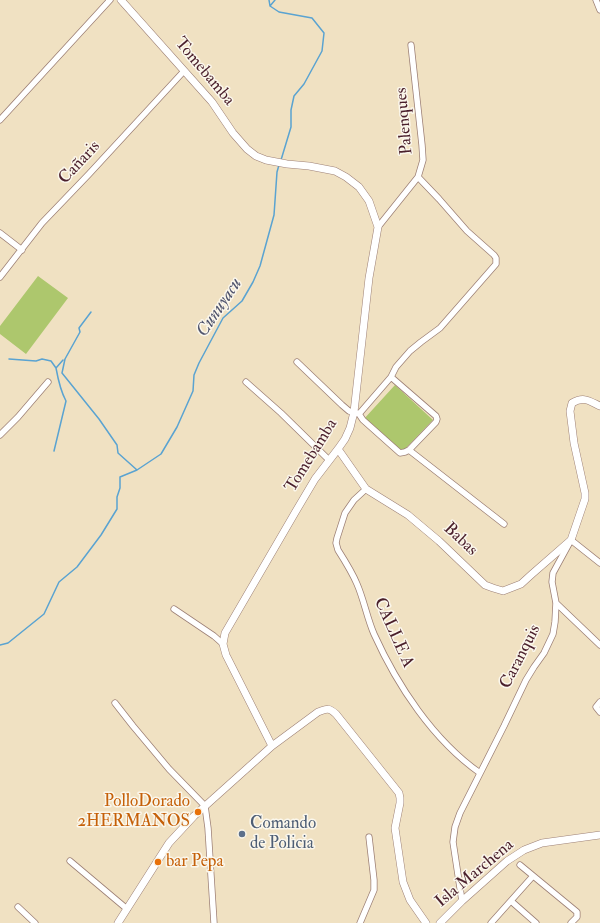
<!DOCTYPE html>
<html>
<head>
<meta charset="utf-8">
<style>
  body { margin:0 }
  canvas { display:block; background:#f0e1c2 }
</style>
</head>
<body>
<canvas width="600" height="923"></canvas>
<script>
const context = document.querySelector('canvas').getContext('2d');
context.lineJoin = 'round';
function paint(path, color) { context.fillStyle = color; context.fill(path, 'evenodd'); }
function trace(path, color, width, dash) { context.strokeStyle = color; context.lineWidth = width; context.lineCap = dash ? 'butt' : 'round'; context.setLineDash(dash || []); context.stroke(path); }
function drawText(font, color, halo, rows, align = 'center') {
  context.font = font + ' "IM FELL Double Pica",serif'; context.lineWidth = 3; context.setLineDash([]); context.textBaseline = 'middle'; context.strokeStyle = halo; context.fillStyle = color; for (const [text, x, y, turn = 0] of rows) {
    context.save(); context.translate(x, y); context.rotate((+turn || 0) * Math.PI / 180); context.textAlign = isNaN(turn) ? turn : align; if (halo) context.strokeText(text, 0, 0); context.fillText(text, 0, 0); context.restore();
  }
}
const green = new Path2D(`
  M38 276 68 298 26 354 0 334V326Z
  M395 385 433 420 402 452 363 420Z`);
const stream = new Path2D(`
  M269 0 270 6 279 12 312 18 324 33 322 51 304 84 294 96 291 110V127L281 160
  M270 6 275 0
  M91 312 79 328 80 332 65 359 62 373 99 419 117 445 118 453 137 470
  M9 359 36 361 42 359 51 361 56 368 63 360
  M54 451 66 401C60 390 58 379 56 368
  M0 645 8 643 44 614 59 582 77 567 101 535 117 509V497L120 488V477L137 470 161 454 177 427 193 391 194 375 199 363 223 318 242 301 253 282 260 266 274 215 277 172 279 165`);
const minor = new Path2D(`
  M596 0 600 10
  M0 120 110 0
  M378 227 418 177 423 160 422 145 411 45
  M0 233 22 250
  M0 277 42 223 89 174 184 71
  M297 362 342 405 349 411 359 414 363 420 400 453 405 452 409 450 436 422 437 419 436 416 391 377 359 414
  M391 377 396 367 410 351 421 342 440 328 496 264V258L494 255 467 231 439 199 418 177
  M246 382 281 413 329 460
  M0 435 18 417 48 382
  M409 450 504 524
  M366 489 354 500 345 513 337 538 336 543 338 550C345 561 352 572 357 584 364 600 367 618 374 634 397 685 433 740 480 773
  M556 603 600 645
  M174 609 214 636 223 644
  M600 702 596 707 600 712
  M115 703 133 726 169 769 205 806 208 828 214 923
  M70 861 127 909
  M520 865 577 912V917L571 923
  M462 901 453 842 455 827 460 813 504 726 526 680 534 667 544 653 553 634 555 622 556 603 552 582 553 573 571 540 600 563
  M511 901 536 923
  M18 907 35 923
  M360 923 374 890V880L369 837
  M491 923 533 876`);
const tertiary = new Path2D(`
  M121 0 212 102 233 133 247 149 256 156 266 160 287 164 309 166 335 171 346 177 359 187 369 201 378 227 369 278 354 412 350 428 345 439 338 449 315 479 296 511 225 633 223 644 226 655 272 746
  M338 449 366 489 408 515 439 541 485 585 493 588 503 591 521 584 532 574 571 540 585 499V493L574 443 570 411 572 403C584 396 589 401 600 406
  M118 923 169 843 194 816 272 746 318 712C327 709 328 707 336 714L399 793 400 798V803L395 828 403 882 410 900 426 923
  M440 923 462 901 507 861 524 850 542 843 600 835`);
const markers = [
  [198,812,4,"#e8710a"],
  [242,834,4,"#5c6f8a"],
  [158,862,4,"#e8710a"]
];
const streetNames = [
  ["Tomebamba",204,72,50],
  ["Palenques",405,121,-95],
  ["Cañaris",80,163,-47],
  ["Tomebamba",312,456,-58],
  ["Babas",460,540,43],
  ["CALLE A",393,633,66],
  ["Caranquis",521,657,-63],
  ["Isla Marchena",475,874,-40]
];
const foodNames = [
  ["PolloDorado",190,802],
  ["2HERMANOS",190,822],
  ["bar Pepa",166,862,"left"]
];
const serviceNames = [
  ["Comando",250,824],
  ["de Policia",250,844]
];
const waterNames = [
  ["Cunuyacu",220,308,-56]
];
paint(green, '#adc76d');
trace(stream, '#5aa3d1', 1.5);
trace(minor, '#9d8076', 7);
trace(tertiary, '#9d8076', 8);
trace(minor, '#fff', 5.5);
trace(tertiary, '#fff', 7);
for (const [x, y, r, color] of markers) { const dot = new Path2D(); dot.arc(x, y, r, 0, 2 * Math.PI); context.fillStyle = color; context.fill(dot); trace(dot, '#fbf7ec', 1.5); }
drawText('17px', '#4a1f2b', '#fbf7ec', streetNames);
drawText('17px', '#c56008', '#fbf7ec', foodNames, 'right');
drawText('17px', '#4e5e75', '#fbf7ec', serviceNames, 'left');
drawText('italic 18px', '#50546d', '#fbf7ec', waterNames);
</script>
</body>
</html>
